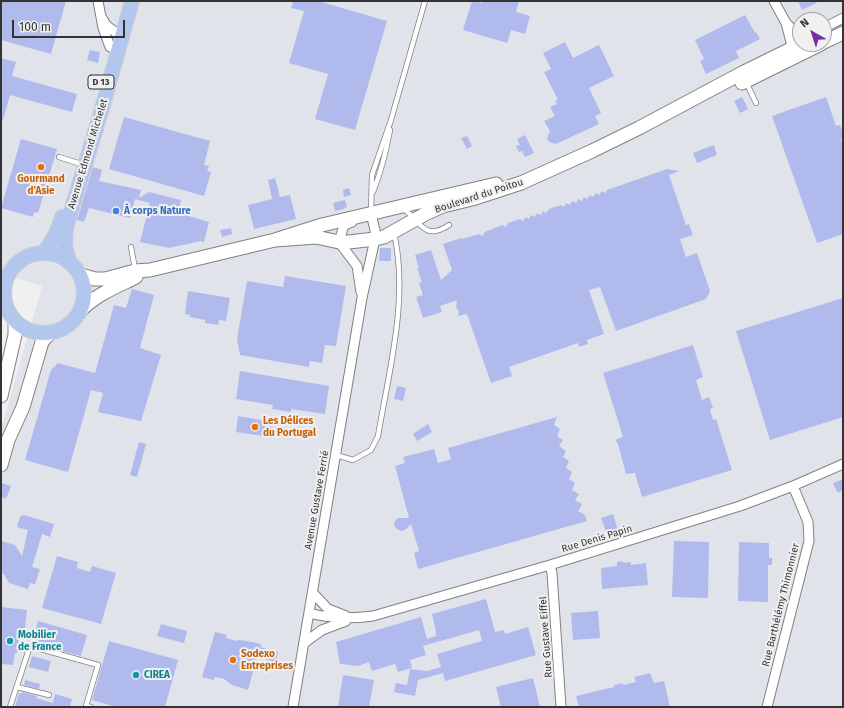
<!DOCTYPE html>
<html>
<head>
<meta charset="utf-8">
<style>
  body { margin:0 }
  #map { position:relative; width:844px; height:708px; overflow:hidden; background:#f0f0f1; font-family:"Fira Sans",sans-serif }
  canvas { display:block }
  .frame { position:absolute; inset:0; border:2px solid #333; pointer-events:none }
  .north { position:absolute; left:792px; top:12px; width:40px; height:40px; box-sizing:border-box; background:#f0f0f1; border:1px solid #a4a4a5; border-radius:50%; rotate:321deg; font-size:11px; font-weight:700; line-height:16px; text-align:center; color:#333 }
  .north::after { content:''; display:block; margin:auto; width:14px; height:18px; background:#792c9e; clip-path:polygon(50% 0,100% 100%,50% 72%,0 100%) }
  .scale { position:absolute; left:12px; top:20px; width:113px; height:18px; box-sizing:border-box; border:2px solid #333; border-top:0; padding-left:5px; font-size:12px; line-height:14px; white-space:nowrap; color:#333; -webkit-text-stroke:3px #f0f0f1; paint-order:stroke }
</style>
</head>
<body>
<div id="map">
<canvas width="844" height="708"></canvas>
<div class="frame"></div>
<div class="north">N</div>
<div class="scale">100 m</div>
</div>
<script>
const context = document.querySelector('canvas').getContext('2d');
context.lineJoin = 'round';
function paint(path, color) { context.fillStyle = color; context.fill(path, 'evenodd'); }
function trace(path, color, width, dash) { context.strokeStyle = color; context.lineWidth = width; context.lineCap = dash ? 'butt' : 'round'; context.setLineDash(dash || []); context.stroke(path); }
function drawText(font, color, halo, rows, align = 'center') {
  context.font = font + ' "Fira Sans",sans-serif'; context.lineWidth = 4; context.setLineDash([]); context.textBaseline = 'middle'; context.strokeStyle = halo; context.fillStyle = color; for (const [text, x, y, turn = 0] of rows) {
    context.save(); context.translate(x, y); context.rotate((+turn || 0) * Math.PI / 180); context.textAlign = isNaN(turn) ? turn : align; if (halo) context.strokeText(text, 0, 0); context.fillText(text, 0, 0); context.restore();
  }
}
const built = new Path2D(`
  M1 1H843V707H1V429L42 286 1 273ZM800 20H824V44H800Z`);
const building = new Path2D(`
  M1 1H66L51 54 1 40Z
  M293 1H318L387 21 355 130 315 119 328 74 289 63 304 11 291 8Z
  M472 1 482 3V1H519L516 12 530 16 525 34 511 30 507 43 463 30Z
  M798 1H820L802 10Z
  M745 15 755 33 756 32 760 39 736 51 739 58 706 74 700 61 704 59 695 40Z
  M565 42 573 58 599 45 614 76 589 88 601 113 595 116 599 124 556 144 549 142 547 138 550 131 544 121 555 116 550 107 557 104 555 101 558 100 544 72 551 69 543 53Z
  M90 50 100 52 98 63 87 60Z
  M1 58 16 62 12 76 77 94 72 112 10 95 3 120H1Z
  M742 97 748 109 740 113 734 101Z
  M826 97 836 126 840 125 843 133V139H841L843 147V234L817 243 772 116Z
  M124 117 210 141 204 165 209 166 207 171 211 172 204 196 109 169Z
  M525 135 534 153 525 157 522 151 519 152 516 146 520 145 517 139Z
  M467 136 472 146 467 149 461 138Z
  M21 139 57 149 38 213 34 212 33 217 1 208Z
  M714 145 717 155 697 163 693 153Z
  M93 167 102 170 99 181 141 190 139 198 149 192 181 200 178 213 209 222 204 242 201 241 169 248 140 242 150 203 135 199 130 218 89 208 84 222 77 220Z
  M667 169 679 171 669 175 686 225 689 224 693 235 680 239 686 257 697 253 710 291 706 299 616 331 600 287 589 290 604 334 587 340 588 344 579 347 578 343 509 367 512 376 491 383 467 314 458 316 459 311 456 308 457 300 440 306 442 312 423 318 416 297 423 295 419 283 422 282 417 268H419L415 255 431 250 441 280 452 270 443 244 461 238 462 239 479 234 482 236 485 232 502 225 506 227 508 223 520 219 523 221 526 217 529 219 531 215 535 217 537 213 541 215 543 211 546 213 549 209 561 205 564 207 566 203 570 205 572 201 576 203 578 199 582 201 584 197 587 199 590 195 593 197 596 193 599 195 602 191 605 193 607 190Z
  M275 178 280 197 290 195 296 219 254 229 248 205 272 199 268 180Z
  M349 188 351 195 344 197 343 190Z
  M345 200 347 207 343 208 344 209 335 211 333 203Z
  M231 228 232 234 222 237 220 230Z
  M380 248H391V261H379Z
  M285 276 346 286 336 346 325 345 322 363 310 361 309 367 240 355 237 339 247 281 283 287Z
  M132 289 154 295 140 348 161 355 141 421 98 412 103 393 91 390 68 472 25 460 51 370 58 363 95 373 114 305 126 308Z
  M188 291 230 298 226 321 219 320 218 325 205 323V320L190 317V315L185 314Z
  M843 298V417L770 440 736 331Z
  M693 345 703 377 696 380 702 400 709 397 713 408 710 409 713 420 716 419 732 470 642 497 635 473 626 474 618 444 615 440 623 437 603 373Z
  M240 371 329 386 325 414 291 409V412L272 409 273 405 236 399Z
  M397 386 406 388 403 401 394 399Z
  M238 416 272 422 269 437 236 432Z
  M557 417 554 425 560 429 557 436 563 440 559 446 566 451 563 457 569 461 566 468 572 472 569 479 575 483 572 490 579 494 575 500 582 504 578 511 585 515 587 521 418 569 414 553 419 551 411 524 405 530 401 531 397 529 394 525 395 521 398 518H409L395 466 405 463 403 457 434 449 438 463 451 459 448 448Z
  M428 424 432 432 417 441 413 434Z
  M139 442 146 444 137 477 130 475Z
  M843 479V490L838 493 833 483Z
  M1 483 11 486 6 499 1 497Z
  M613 514 618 530 607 534 601 518Z
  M24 515 54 524 50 537 42 534 32 567 40 569 35 584 30 583 28 589 9 583 4 574 1 573V541L15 545 22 556 28 530 17 527 20 517Z
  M674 541 709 542 708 598 672 597Z
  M739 542 769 543V558H772V565H768V602L738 601Z
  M57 556 78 562 77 568 90 572 92 566 116 573 101 624 42 608Z
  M622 561 623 563 631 562V565L646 563 648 585 602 589 601 568 617 566V562Z
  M486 599 495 632 504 630 505 634 528 627 536 655 445 681 443 673 418 680 415 696 394 692 396 683 407 685 410 669 427 671 441 667 437 654 482 641 479 630 423 646 426 655 410 660 412 668 398 672 395 664 372 671 369 662 358 666 340 664 336 642 421 617 427 639 436 636V631L432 614Z
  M1 607 27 610 25 629H20L17 653H15L13 665 1 664Z
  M598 611 600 638 573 640 571 613Z
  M38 621 87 635 81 656 32 643Z
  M161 624 187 631 184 643 157 636Z
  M215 632 227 635 226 638 236 641 238 640 247 641 261 644 260 647 278 652 276 662 257 657 248 690 232 685 224 679 220 678 215 677 214 680 202 677Z
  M109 641 178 660 165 707H116L92 700Z
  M32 656 51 661 48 672 29 667Z
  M650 673 654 683 664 681 670 707H579L576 696 614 687V685L623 683V685L636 682 634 677Z
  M343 675 374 680 369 707H338Z
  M533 678 540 707H501L496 687Z
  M25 680 40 684 39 689 24 685Z
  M22 692 37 696 36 698 53 703 55 694 72 699 70 707H15L19 693 21 694Z`);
const service = new Path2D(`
  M746 82 756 103
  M59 157 78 163
  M373 192C381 172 386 152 390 130
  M404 209C421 223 425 241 449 225
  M371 212 372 175 391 120 425 1
  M131 247 135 269
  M336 455 353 460 371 450 378 436C389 371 409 298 394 233
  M17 687 49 695
  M10 707 30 646 98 665 86 706 91 707`);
const minor = new Path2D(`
  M98 1 103 28 110 47
  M774 1 786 23 791 42 798 51
  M102 18 106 25 115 32
  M786 23 794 31 800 42
  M824 28 843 18
  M352 222 344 225 339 242 357 266 361 292
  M550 565 552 573 561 707
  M313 593 328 609 346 616
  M309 613C331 619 351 619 373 616L550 565 740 506 793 486 843 464
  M304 643 322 630 346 621
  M293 707 362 298 375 239V230L371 214
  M767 707 809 541 808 522 793 486`);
const secondary = new Path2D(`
  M824 42 843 33
  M742 83 821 44
  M275 240 316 237 339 242H349L375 239 384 237 425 214 443 206 472 199 521 183 592 151 639 128 742 73 801 44
  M81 275 95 279H105L135 271 150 270 275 240 322 225 496 184
  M81 310C97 294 116 287 136 277
  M1 396 15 335V321
  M1 465 8 440 23 407 42 342 46 337 52 332`);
const primary = new Path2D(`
  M44 252C53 241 58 231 62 217
  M4 293a40 40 0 1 1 80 0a40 40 0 1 1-80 0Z
  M69 261 65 245 66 228 101 112 132 1`);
const markers = [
  [41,167,4,"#e8710a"],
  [116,211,4,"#3f7fe0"],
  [255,427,4,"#e8710a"],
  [10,641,4,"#0f9aa8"],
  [233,660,4,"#e8710a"],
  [136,675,4,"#0f9aa8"]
];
const shields = [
  [101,82,26]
];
const shieldNames = [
  ["D 13",101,82]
];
const streetNames = [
  ["Avenue Edmond Michelet",88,154,-73],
  ["Boulevard du Poitou",479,196,-18],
  ["Avenue Gustave Ferrié",317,500,-80],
  ["Rue Denis Papin",597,539,-17],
  ["Rue Barthélémy Thimonnier",781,605,-76],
  ["Rue Gustave Eiffel",546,637,-94]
];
const foodNames = [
  ["Gourmand",41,179,"center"],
  ["d'Asie",41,191,"center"],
  ["Les Délices",263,421],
  ["du Portugal",263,433],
  ["Sodexo",241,654],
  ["Entreprises",241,666]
];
const shopNames = [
  ["À corps Nature",124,211]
];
const cultureNames = [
  ["Mobilier",18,635],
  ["de France",18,647],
  ["CIREA",144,675]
];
paint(built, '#e1e3eb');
paint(building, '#b1baec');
trace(service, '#818182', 6);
trace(minor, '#818182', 11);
trace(secondary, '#818182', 15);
trace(primary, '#cecece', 16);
trace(service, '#fff', 4.5);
trace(minor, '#fff', 9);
trace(secondary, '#fff', 13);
trace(primary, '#b3c7ee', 14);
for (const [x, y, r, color] of markers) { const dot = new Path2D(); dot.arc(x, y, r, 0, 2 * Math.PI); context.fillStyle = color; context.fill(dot); trace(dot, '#f0f0f1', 1.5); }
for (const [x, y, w] of shields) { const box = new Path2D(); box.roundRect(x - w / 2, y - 7, w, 14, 3); context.fillStyle = '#f0f0f1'; context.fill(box); trace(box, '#333', 1); }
drawText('bold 9px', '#333', null, shieldNames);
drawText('10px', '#333', '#f0f0f1', streetNames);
drawText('bold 10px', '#c56008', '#f0f0f1', foodNames, 'left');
drawText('bold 10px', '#366cbe', '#f0f0f1', shopNames, 'left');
drawText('bold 10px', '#0d838f', '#f0f0f1', cultureNames, 'left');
</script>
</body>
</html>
